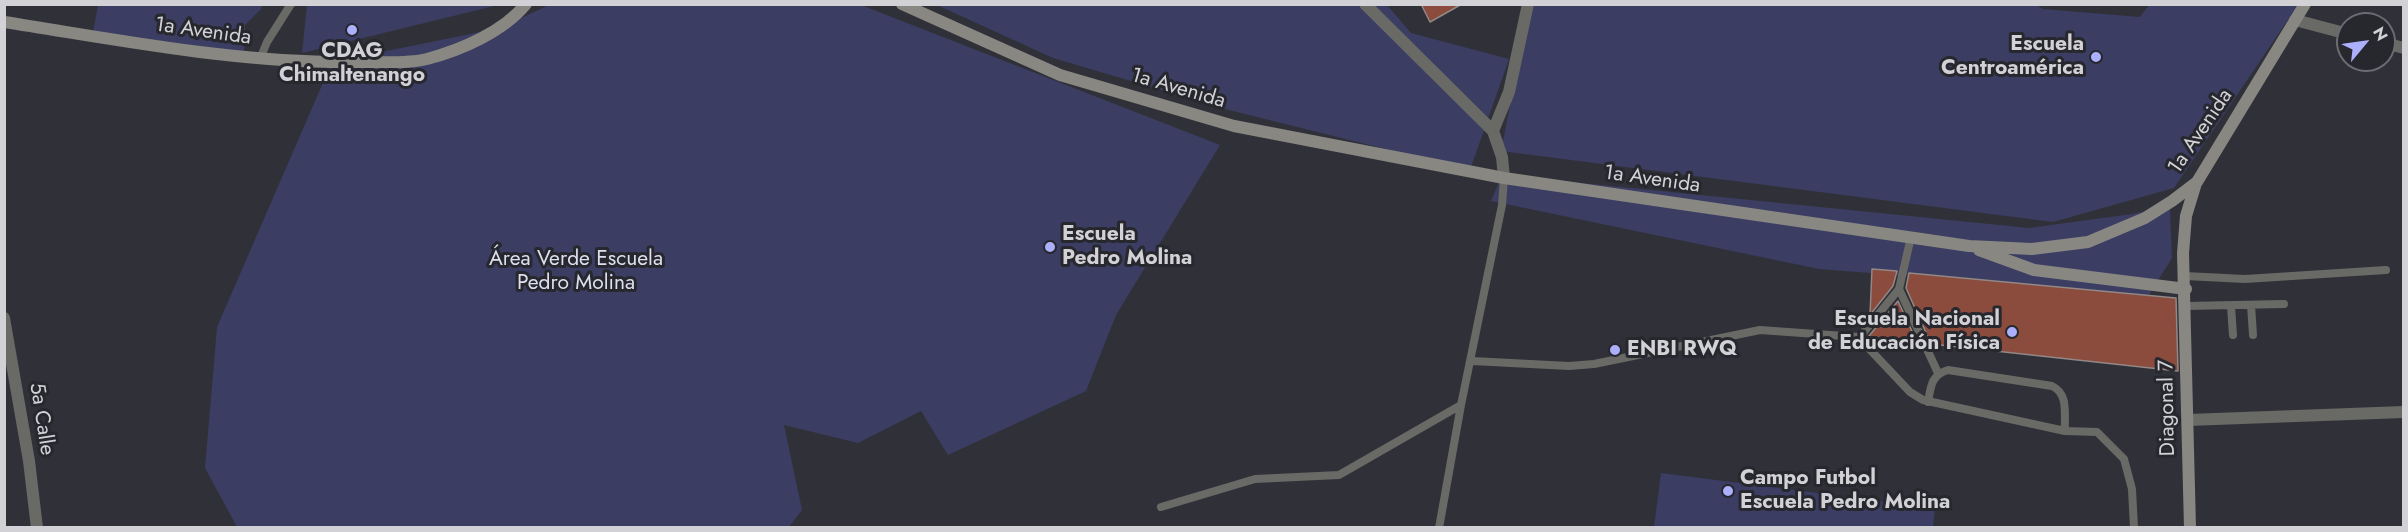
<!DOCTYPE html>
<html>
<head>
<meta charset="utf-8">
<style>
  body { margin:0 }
  #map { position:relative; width:2408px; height:532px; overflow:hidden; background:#303138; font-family:Jost,sans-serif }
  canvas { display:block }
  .frame { position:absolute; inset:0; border:6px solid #d1d1d6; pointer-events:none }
  .north { position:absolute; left:2336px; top:12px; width:60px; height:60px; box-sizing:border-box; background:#27272e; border:2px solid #6b6b71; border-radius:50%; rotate:61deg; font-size:16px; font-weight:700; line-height:24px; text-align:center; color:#d1d1d6 }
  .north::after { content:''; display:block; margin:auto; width:21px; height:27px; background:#acaffb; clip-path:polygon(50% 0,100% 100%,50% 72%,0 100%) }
</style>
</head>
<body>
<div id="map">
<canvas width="2408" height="532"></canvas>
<div class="frame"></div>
<div class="north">N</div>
</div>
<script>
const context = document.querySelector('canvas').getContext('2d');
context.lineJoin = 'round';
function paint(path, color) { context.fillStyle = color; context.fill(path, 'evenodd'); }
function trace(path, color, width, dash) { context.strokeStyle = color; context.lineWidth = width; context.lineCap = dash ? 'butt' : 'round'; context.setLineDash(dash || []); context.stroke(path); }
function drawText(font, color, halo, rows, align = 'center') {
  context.font = font + ' Jost,sans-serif'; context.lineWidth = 6; context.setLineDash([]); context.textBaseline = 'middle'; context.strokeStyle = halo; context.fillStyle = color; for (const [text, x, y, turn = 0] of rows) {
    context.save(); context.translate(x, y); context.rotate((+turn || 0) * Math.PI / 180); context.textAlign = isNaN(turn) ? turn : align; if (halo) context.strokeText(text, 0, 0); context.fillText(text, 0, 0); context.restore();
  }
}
const green = new Path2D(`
  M2035 4 2043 9 2140 17 2149 5H2298L2174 188 2053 222 1501 151 1530 5Z
  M98 5H262L261 9 245 25 244 54 93 32Z
  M307 5V4L498 5 302 53Z
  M549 5H861L1220 145 1116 315 1086 391 948 455 921 411 858 443 784 425 802 510 789 527H237L205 468 217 327 332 62 500 28Z
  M937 5H1387L1411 33 1509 59 1470 170 1229 110 1053 58Z
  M1502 175 2029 228 2132 214 2170 206 2172 258 2149 295 1819 269 1491 201Z
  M1661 473 1935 508 1933 527H1654Z`);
const building = new Path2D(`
  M1421 4H1462L1430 22Z
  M1872 269 1897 271 1893 286 1870 315Z
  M1909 273 2176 298 2178 371 1931 344 1906 288Z
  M1898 301 1917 342 1869 337V336Z`);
const lane = new Path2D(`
  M260 59 267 42 291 4
  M2185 276 2245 279 2386 270
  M1899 289 1938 373
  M2251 305 2253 335
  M2186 306 2284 304
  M2231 306 2233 335
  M1859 338 1899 289 1911 237
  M1472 361 1569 366 1594 364 1760 330 1858 337 1910 392 1923 400 2065 431 2097 432 2124 459 2132 489 2134 528
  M1928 402C1931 386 1931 375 1948 370L2052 386C2069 394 2064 414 2065 431
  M1161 507 1255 479 1339 475 1461 405 1502 205 1504 178
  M1439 528 1461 405`);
const street = new Path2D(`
  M1365 4 1493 131 1502 157 1504 178
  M2295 20 2348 34
  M2384 43 2404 48
  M1493 131 1509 92 1528 4
  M4 318 29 461 37 528
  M2188 420 2404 412`);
const secondary = new Path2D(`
  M902 4 1060 75 1234 126 1504 178 1969 246 2032 249 2088 242 2145 218 2172 201 2197 182 2305 4
  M4 22C121 40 240 64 359 62 380 62 406 64 427 59 461 50 503 32 526 4
  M1979 250 2034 270 2186 289
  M2190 528 2183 253 2186 216 2196 183`);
const markers = [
  [352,30,6,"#acaffb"],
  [2096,57,6,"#acaffb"],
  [1050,247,6,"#acaffb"],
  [2012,332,6,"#acaffb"],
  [1615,350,6,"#acaffb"],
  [1728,491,6,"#acaffb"]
];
const streetNames = [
  ["1a Avenida",203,32,8],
  ["1a Avenida",1178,89,16],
  ["1a Avenida",2201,132,-56],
  ["1a Avenida",1652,180,8],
  ["Diagonal 7",2168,408,-91],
  ["5a Calle",41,419,81]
];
const poiNames = [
  ["Escuela",2084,45,"right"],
  ["Centroamérica",2084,69,"right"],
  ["CDAG",352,52,"center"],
  ["Chimaltenango",352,76,"center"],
  ["Escuela",1062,235],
  ["Pedro Molina",1062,259],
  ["Escuela Nacional",2000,320,"right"],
  ["de Educación Física",2000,344,"right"],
  ["ENBI RWQ",1627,350],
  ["Campo Futbol",1740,479],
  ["Escuela Pedro Molina",1740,503]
];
const parkNames = [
  ["Área Verde Escuela",576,260],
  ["Pedro Molina",576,284]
];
paint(green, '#3b3d62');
paint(building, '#8b4b3d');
trace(building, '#928886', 1.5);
trace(lane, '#696965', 8);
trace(street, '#696965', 12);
trace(secondary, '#888782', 12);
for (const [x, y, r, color] of markers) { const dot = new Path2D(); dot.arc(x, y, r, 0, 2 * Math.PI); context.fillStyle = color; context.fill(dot); trace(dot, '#27272e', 2); }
drawText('21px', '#d1d1d6', '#27272e', streetNames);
drawText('bold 21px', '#d1d1d6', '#27272e', poiNames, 'left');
drawText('21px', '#dddff0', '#27272e', parkNames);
</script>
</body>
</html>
